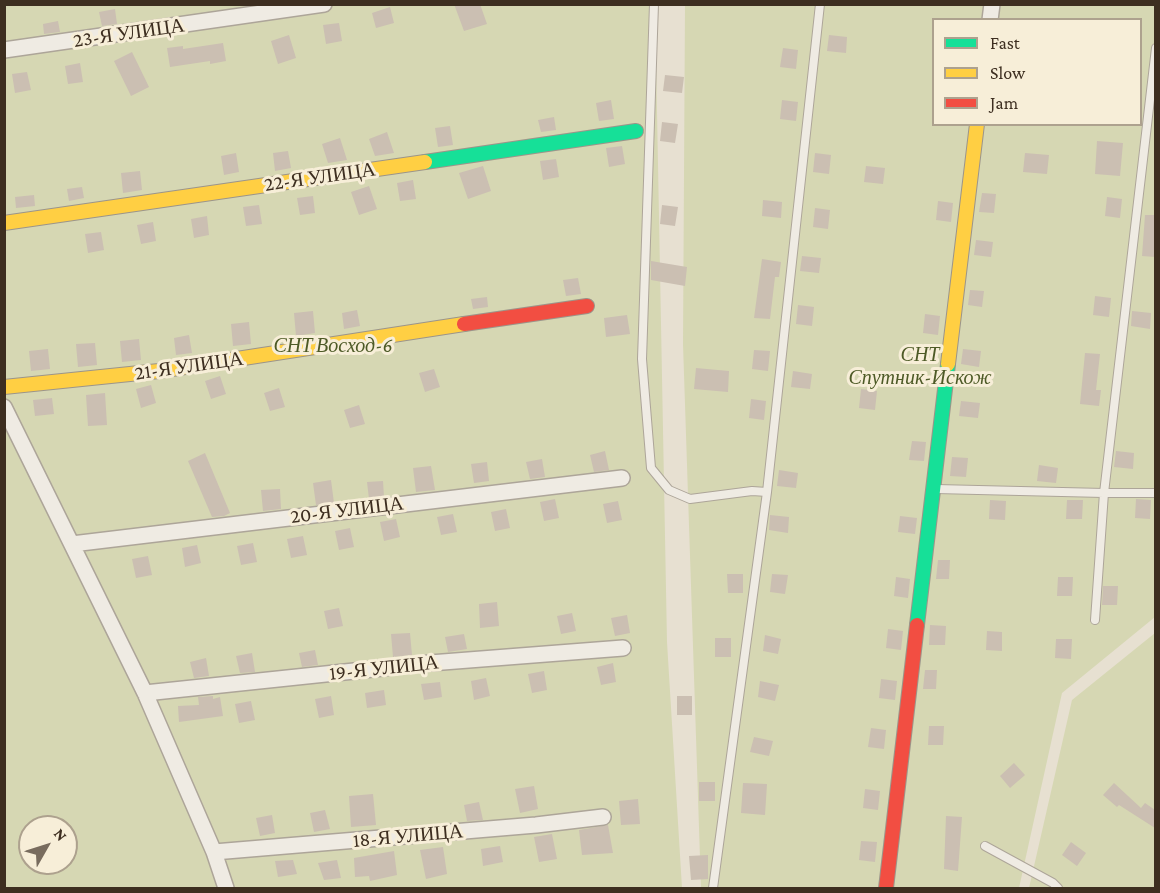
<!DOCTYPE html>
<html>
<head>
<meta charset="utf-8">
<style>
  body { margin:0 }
  #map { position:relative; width:1160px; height:893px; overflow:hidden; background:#e7e0d1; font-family:"Crimson Pro",serif }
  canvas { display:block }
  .frame { position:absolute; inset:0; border:6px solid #3d2e20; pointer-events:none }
  .legend { position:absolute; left:932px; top:18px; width:210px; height:108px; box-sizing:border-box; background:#f7eed8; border:2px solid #ada18e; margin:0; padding:8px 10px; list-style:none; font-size:18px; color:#3d2e20 }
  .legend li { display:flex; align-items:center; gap:12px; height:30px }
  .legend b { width:30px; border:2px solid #ada18e }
  .north { position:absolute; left:18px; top:815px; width:60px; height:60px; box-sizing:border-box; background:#f7eed8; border:2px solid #ada18e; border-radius:50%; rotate:51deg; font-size:16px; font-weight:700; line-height:24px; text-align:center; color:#3d2e20 }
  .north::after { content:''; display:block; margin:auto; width:21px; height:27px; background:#786c5e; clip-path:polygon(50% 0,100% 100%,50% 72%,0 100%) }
</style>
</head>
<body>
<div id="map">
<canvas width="1160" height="893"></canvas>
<div class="frame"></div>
<ul class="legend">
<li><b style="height:8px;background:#16e098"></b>Fast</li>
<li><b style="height:8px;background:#ffcf43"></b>Slow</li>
<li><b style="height:8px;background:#f24e42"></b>Jam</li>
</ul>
<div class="north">N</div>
</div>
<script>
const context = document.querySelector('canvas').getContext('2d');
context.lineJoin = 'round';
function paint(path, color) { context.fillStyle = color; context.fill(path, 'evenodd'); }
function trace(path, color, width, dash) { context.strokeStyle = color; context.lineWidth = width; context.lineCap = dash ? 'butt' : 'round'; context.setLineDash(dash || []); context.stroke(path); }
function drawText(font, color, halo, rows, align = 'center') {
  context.font = font + ' "Crimson Pro",serif'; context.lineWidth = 6; context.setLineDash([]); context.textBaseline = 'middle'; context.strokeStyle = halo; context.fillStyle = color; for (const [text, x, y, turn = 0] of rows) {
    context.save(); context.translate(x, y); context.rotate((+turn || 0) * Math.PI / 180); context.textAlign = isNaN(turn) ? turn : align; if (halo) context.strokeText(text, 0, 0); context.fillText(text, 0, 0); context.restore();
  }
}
const green = new Path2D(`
  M5 5H655L667 642 682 888H5ZM30 827H66V863H30Z
  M685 5H1155V617L1062 693 1019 888H701L683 344ZM934 20H1140V124H934Z
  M1155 633V888H1029L1072 700Z`);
const building = new Path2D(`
  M454 4H480L487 24 464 31Z
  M390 7 394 23 376 28 372 13Z
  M115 9 117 24 102 26 99 12Z
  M58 21 60 32 44 34 43 24Z
  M339 23 342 41 326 44 323 25Z
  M289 35 296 58 278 64 271 41Z
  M829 35 847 37 846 53 827 51Z
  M223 43 226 61 210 64V61L170 67 167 48 183 46V49Z
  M783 48 798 50 796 69 780 67Z
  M132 52 149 87 131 96 114 61Z
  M80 63 83 82 68 84 65 66Z
  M27 72 31 90 15 93 12 74Z
  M665 75 684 77 682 93 663 91Z
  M611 100 614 119 599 121 596 103Z
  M782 100 798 102 796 121 780 119Z
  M554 117 556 130 541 132 538 120Z
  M662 122 678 124 675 143 660 141Z
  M450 126 453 145 438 147 435 128Z
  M387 132 394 153 375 156 369 139Z
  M340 138 347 160 328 163 322 144Z
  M1097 141 1123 143 1120 176 1095 174Z
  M622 146 625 164 609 167 606 148Z
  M288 151 291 168 275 171 273 153Z
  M236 153 239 172 224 175 221 156Z
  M815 153 831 155 829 174 813 172Z
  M1025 153 1049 155 1047 174 1023 172Z
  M556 159 559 177 543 180 540 161Z
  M483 166 491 191 468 199 459 173Z
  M866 166 885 168 883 184 864 182Z
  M140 171 142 190 123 193 121 173Z
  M413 180 416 199 400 201 397 183Z
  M369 186 377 209 359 215 351 192Z
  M82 187 84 198 69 201 67 189Z
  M982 193 996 194 994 213 979 212Z
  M34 195 35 206 16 208 15 197Z
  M313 196 315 213 300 215 297 198Z
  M1107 197 1122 199 1120 218 1105 216Z
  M763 200 782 202 781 218 762 216Z
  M938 201 953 203 951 222 936 220Z
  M259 205 262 224 246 226 243 207Z
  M662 205 678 207 675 226 660 224Z
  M815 208 830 210 828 229 813 227Z
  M1145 215H1155V257L1142 256Z
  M207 216 209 235 194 238 191 219Z
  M153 222 156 241 141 244 137 225Z
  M101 232 104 250 88 253 85 234Z
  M976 240 993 242 991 257 974 255Z
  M802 256 821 258 819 273 800 271Z
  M762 259 781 262 779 277H775L770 319 754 318Z
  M651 261 687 267 685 286 651 280Z
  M578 278 581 294 566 296 563 280Z
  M970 290 984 291 982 307 968 305Z
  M1095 296 1111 298 1109 317 1093 315Z
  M487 297 488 307 473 309 471 299Z
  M798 305 814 307 812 326 796 324Z
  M357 310 360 326 344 329 342 313Z
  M313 311 315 333 296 336 294 313Z
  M1132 311 1151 313 1150 329 1131 326Z
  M925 314 940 316 938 335 923 333Z
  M627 315 630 334 606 337 604 318Z
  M249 322 251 344 233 346 231 324Z
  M189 335 192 353 176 355 174 338Z
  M139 339 141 360 122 362 120 341Z
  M95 343 97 365 78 367 76 344Z
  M48 349 50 369 31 371 29 351Z
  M963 349 981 351 979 367 961 364Z
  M754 350 770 351 768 371 752 369Z
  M1085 353 1100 354 1096 390H1101L1099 406 1080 404Z
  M696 368 729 371 728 392 694 389Z
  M434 369 440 387 425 392 419 373Z
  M793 371 812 374 810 389 791 387Z
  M220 376 226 394 211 399 205 381Z
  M151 385 156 403 141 408 136 389Z
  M279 388 285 407 270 411 264 393Z
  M861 389 877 391 875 410 859 408Z
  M105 393 107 425 88 426 86 395Z
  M52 398 54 414 35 416 33 400Z
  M751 399 766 401 764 420 749 418Z
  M961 401 980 403 978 418 959 416Z
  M359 405 365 424 350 428 344 410Z
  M912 441 926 442 924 461 909 460Z
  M605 451 609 470 594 472 590 455Z
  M1116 451 1134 453 1133 469 1114 467Z
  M205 453 230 513 224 516 212 517 188 461Z
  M952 457 968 458 966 477 950 476Z
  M542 459 545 477 530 479 526 462Z
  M487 462 489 481 474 483 471 464Z
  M1039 465 1058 468 1056 483 1037 481Z
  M431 466 435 490 416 492 413 468Z
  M779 470 798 473 796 488 777 486Z
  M331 480 334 503 316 505 313 483Z
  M383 481 384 497 369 499 367 482Z
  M280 489 281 509 263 511 261 490Z
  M555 499 559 518 544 521 540 502Z
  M1136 499 1151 500 1150 519 1135 518Z
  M990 500 1006 501 1005 520 989 519Z
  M1067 500H1083L1082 519H1066Z
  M618 501 622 520 607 523 603 504Z
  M506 509 510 528 495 531 491 512Z
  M453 514 457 532 441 535 437 517Z
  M770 515 789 517 788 533 769 530Z
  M900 516 917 518 915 534 898 532Z
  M396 519 400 537 384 541 380 522Z
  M350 528 354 547 339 550 335 531Z
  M303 536 307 555 291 558 287 539Z
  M253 543 257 562 241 565 237 546Z
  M197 545 201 563 185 567 182 548Z
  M148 556 152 575 136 578 132 559Z
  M938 560H950L949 579H936Z
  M727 574H743V593H728Z
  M772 574 788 575 785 594 770 592Z
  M896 577 910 579 908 598 894 596Z
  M1058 577H1073L1072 596H1057Z
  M1103 586H1118L1117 605H1102Z
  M497 602 499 626 480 628 479 604Z
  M339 608 343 626 328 629 324 611Z
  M572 613 576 631 561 634 557 616Z
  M627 615 630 633 615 636 611 618Z
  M930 625 946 626 945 645H929Z
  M888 629 903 631 901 650 886 648Z
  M987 631 1002 632V651L986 650Z
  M410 633 412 655 393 657 391 634Z
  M464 634 467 649 448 652 445 637Z
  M765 635 781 639 778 654 763 651Z
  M715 638H731V657H715Z
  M1056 639H1072L1071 659 1055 658Z
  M315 650 318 665 302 667 299 653Z
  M252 653 255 672 240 673 236 656Z
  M206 658 209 676 194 678 190 662Z
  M613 663 616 682 601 685 597 667Z
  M925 670H937L936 689H923Z
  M544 671 547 690 532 693 528 674Z
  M486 678 490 696 474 700 471 681Z
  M881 679 897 681 895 700 879 698Z
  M760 681 779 685 775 701 758 697Z
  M440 682 442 697 424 700 421 684Z
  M384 690 386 705 367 708 365 693Z
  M213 696V699L220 697 223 716 179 722 178 706 199 705 198 697Z
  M331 696 334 715 319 718 315 699Z
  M677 696H692V715H677Z
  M251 701 255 720 239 723 235 704Z
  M929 726H944L943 745H928Z
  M871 728 886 730 884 749 868 747Z
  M754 737 773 741 769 756 750 752Z
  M1014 763 1025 775 1010 788 1000 776Z
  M699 782H715V801H699Z
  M743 783 767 784 765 815 741 813Z
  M1114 783 1141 808 1145 803 1155 810V828L1119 805 1117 807 1103 795Z
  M534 786 538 809 520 813 515 789Z
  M865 789 880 791 878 810 863 808Z
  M373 794 376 825 351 827 349 796Z
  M638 799 640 824 621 825 619 801Z
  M479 802 483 820 467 821 464 805Z
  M325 810 330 829 314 832 310 813Z
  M272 815 275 833 260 836 256 818Z
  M946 816 962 817 958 871 944 869Z
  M608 825 613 853 582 855 579 830Z
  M552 834 557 859 539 862 534 837Z
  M861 841 877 842 875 862 859 860Z
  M1071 842 1086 853 1077 866 1062 855Z
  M500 846 503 862 483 866 481 849Z
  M443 847 447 874 426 879 420 850Z
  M394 851 397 875 370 881 369 876 355 877 354 858Z
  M708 855V879L691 880 689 856Z
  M293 860 297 874 278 877 275 861Z
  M337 860 341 878 324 880 318 863Z`);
const lane = new Path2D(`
  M654 4 642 359 651 468 669 490 690 499 752 491 767 492
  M936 489 1104 493 1156 48
  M1095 620 1104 493H1156
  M985 846 1053 883 1058 888
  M713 888 767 492 820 4`);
const street = new Path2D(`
  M990 20 992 4
  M4 50 324 4
  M4 407 145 693 214 852 226 888
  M72 544 622 478
  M145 693 430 663 623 648
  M214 852 536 825 603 817`);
const fast = new Path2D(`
  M425 162 636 131
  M917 625 948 364`);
const slow = new Path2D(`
  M4 223 425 162
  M948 364 977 124
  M4 387 159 371 464 324`);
const jam = new Path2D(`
  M464 324 587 306
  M886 888 917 625`);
const streetNames = [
  ["23-Я УЛИЦА",129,33,-8],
  ["22-Я УЛИЦА",320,177,-8],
  ["21-Я УЛИЦА",189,366,-8],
  ["20-Я УЛИЦА",347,510,-7],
  ["19-Я УЛИЦА",384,668,-6],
  ["18-Я УЛИЦА",408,836,-5]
];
const parkNames = [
  ["СНТ Восход-6",333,346],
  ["СНТ",920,355],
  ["Спутник-Искож",920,378]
];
paint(green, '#d6d7b3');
paint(building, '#cbbfb2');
trace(lane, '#ada599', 10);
trace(street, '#ada599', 18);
trace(fast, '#9c958a', 16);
trace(slow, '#9c958a', 16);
trace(jam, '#9c958a', 16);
trace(lane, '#efebe3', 8);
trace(street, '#efebe3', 15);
trace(fast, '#16e098', 14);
trace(slow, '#ffcf43', 14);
trace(jam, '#f24e42', 14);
drawText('20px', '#3d2e20', '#f7eed8', streetNames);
drawText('italic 20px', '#4d5a26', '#f7eed8', parkNames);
</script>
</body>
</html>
